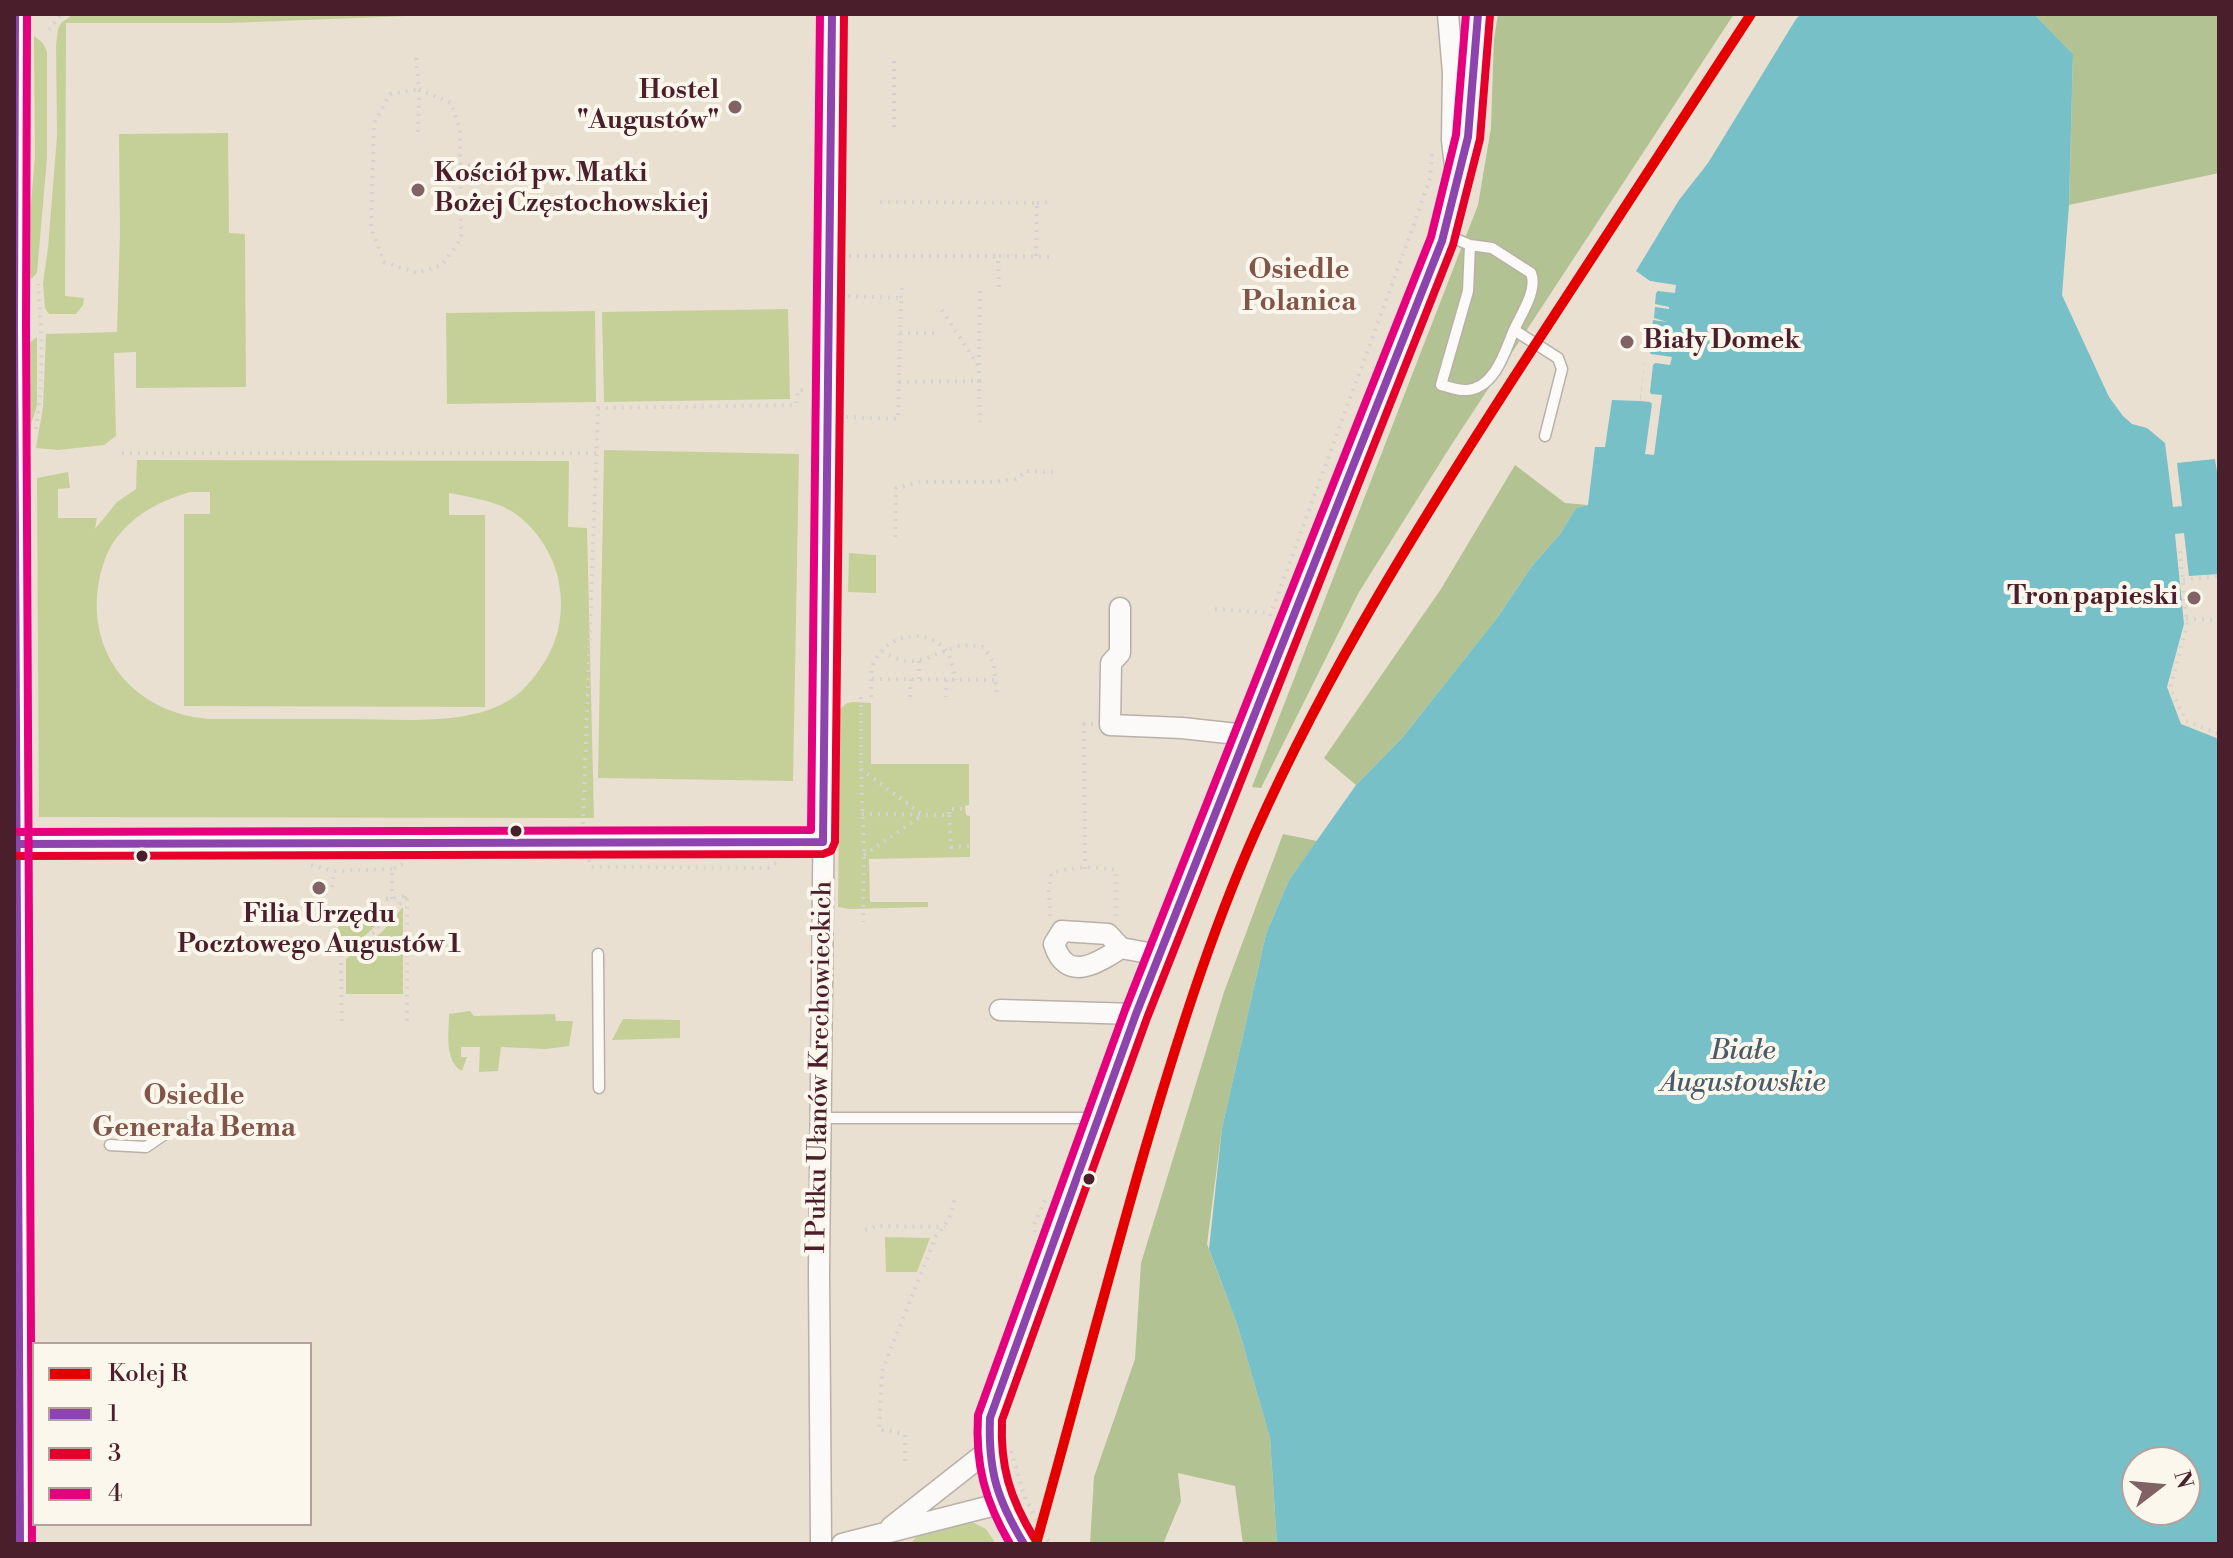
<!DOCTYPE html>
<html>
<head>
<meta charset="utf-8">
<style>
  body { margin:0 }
  #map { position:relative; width:2233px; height:1558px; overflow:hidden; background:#e9e0d2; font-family:"Libre Bodoni",serif }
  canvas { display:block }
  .frame { position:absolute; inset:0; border:16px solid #4a1f2b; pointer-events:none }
  .legend { position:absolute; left:32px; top:1342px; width:280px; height:184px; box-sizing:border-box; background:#fbf7ec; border:2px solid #b4a19f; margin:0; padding:10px 14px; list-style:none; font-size:24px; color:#4a1f2b }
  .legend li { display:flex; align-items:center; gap:16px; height:40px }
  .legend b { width:40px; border:2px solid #b4a19f }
  .north { position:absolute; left:2121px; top:1446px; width:80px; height:80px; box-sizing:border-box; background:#fbf7ec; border:2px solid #b4a19f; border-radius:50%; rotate:74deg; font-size:22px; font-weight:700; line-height:32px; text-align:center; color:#4a1f2b }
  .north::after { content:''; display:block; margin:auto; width:28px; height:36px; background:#826365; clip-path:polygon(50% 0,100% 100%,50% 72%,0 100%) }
</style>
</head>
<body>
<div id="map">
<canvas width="2233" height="1558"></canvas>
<div class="frame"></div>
<ul class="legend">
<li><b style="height:10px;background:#e50000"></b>Kolej R</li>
<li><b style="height:10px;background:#8e44ad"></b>1</li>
<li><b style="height:10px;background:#e4002b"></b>3</li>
<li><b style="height:10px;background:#e5007d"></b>4</li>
</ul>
<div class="north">N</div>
</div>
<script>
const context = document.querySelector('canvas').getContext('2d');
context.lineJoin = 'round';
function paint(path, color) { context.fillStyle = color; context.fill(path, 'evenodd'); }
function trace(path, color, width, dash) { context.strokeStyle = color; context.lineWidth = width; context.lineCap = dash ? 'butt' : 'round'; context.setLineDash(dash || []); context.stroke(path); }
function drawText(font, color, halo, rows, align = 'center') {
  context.font = font + ' "Libre Bodoni",serif'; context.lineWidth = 8; context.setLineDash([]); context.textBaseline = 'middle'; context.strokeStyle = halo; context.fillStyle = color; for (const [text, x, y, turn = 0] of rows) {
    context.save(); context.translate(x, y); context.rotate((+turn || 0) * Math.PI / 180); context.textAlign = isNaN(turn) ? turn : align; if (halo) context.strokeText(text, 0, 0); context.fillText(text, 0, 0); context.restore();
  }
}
const green = new Path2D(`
  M86 14H407V16L229 23H66L65 296 84 298 83 305 76 314H49L45 308 43 283 48 248 57 136 56 45 58 29 61 23 72 15Z
  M34 36 43 43 47 52V158L37 273 32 278 24 279 35 157Z
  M228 133 229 233 245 234 246 387 136 388V352L114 353 116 436 104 445 58 450 36 448 43 407 46 334 117 332 120 234 119 134Z
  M788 309 790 399 604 402 602 312Z
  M595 311 596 402 447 404 446 313Z
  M37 337V405L31 425 29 445 23 433 25 354 29 343Z
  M604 450 799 454 793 781 598 778Z
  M137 460 569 461 568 527 587 528 594 818 39 817 37 478 68 472 70 488 58 489V518H97L95 529 117 502 136 489ZM190 492H210V514H184V706L485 707V515H449V493C466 496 499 502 513 512 566 549 577 623 537 673 528 685 519 695 506 702 464 726 398 719 350 719 303 719 257 719 210 719 136 714 85 655 99 581 102 565 108 548 118 536 139 511 161 501 190 492Z
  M849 553 876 555V593L848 592Z
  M853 702 871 703V764H969V805L965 806 966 815 970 816V857L869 859 870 902H928V907L850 909 838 907 840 709 847 703Z
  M403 907V994H346V959L382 932Z
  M338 922H379C369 933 354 947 338 948Z
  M470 1011 474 1016 555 1014 556 1021H573L569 1046 546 1049 501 1047 498 1071 479 1072 480 1047H461V1057H467L462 1071C444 1061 449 1032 449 1014Z
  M623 1019 680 1020V1038L612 1040Z
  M885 1237 930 1238 917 1272H886Z
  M972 1522 986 1529 996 1544H910L917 1536Z`);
const forest = new Path2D(`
  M1498 14H1734L1450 447 1359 592 1261 788 1252 787 1478 205 1491 128 1494 39Z
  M2034 14H2219V173L2069 205 2073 54Z
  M1515 465 1565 503 1588 505 1576 508 1560 534 1532 566 1497 618 1402 738 1356 785 1324 758 1441 589Z
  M1283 834 1317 841 1289 880 1266 934 1222 1128 1207 1244 1237 1324 1270 1438 1277 1544H1243L1235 1486 1178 1473 1181 1501 1163 1544H1090L1094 1477 1135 1359 1141 1263 1224 992Z`);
const water = new Path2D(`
  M1801 14H2034L2073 54 2069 205 2062 295 2109 397 2123 416 2132 424 2147 428 2165 443 2173 507 2182 506 2177 463 2215 459 2219 485V574L2189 576 2184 533 2175 534 2184 624 2167 687 2181 724 2219 739V1544H1277L1270 1438 1237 1324 1209 1249 1222 1128 1266 934 1289 880 1356 785 1402 738 1497 618 1532 566 1560 534 1576 508 1588 505 1595 447H1605L1612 400 1640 401 1655 282 1650 281 1636 271 1679 200 1708 163 1796 19ZM2137 1462H2185V1510H2137Z`);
const pier = new Path2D(`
  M1650 281 1676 285 1675 293 1658 291 1656 293 1655 304 1669 307V309L1655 307 1654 318 1667 322 1653 320 1651 334 1665 336V338L1651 336 1649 351 1651 354 1672 357 1670 365 1655 363 1653 365 1650 392 1651 394 1662 395 1654 455 1645 454 1652 404 1650 402 1640 401 1645 359 1641 358Z`);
const path = new Path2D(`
  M49 30 61 14
  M416 58 419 89 418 132
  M894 61V130
  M419 89 451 103 460 130 461 239 442 265 417 273 384 262 371 227 374 123 390 94Z
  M460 165H471
  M880 202 1037 203 1036 257
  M1037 203 1053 202
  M849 256H998
  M999 287 998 256 1053 257
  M901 298 903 282
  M900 333H940
  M979 365 980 285
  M979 381 980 422
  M899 382 979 381V367L940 307
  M846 417 898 419 901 298 848 296
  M36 429C44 381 42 333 38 284
  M122 453H596
  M895 537 896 488 919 482H995L1016 479 1026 471 1053 472
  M2180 551 2187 625 2171 685V690L2186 721 2219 734
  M2183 580 2219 576
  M1215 609 1271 613
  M1270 616 1412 230 1430 178 1432 153
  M2186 619 2219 620
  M882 651C914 671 926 656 956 647 965 644 974 646 983 647L994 664 997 697
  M919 661V679
  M872 679 997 680
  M946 680V697
  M861 697V769L923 815
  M871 697C871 688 870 674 873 665 882 638 919 627 941 645 951 654 953 668 956 680
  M910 697 911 679
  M861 769 864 855 863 922
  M862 814 949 815V809H966
  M949 815 951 847 970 846
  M583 824 598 408 796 405 798 390H808
  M864 855 921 816
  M589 860 591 867 759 868H768L777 862
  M311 865 334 871 392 869
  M1085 869 1084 724H1093
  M332 887 334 871
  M386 899 407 896V1023
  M392 899V869L403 864
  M1050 916 1049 889 1051 874C1069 866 1096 866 1116 870V918
  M342 1021 341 955 373 933 407 896
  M865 1230 878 1226 945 1227
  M1035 1232 1034 1225 1047 1196
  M1011 1451 1025 1498 1050 1544
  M905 1461V1435L892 1431 879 1430 882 1371 936 1236C948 1223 952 1213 955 1197`);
const lane = new Path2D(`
  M1444 234 1470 245 1468 291 1441 385C1450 387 1459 391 1467 390 1495 388 1505 351 1514 330L1558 358 1562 369 1545 436
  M1470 245 1492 248 1531 273C1538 290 1521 314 1514 330
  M598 954 599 1088
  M821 1118H1099
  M110 1145 146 1147 168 1132 181 1126H208`);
const street = new Path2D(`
  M15 14 14 324 20 1544
  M1448 14 1453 73 1452 140 1455 166
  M1120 608V653L1111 663 1110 725 1182 728 1246 735
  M14 845 823 842
  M1121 948C1097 964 1066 983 1054 944L1062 931 1108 934 1121 948 1159 955
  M1000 1010 1136 1014
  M891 1527 989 1450
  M821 1544 819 1271 832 14
  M842 1544 1003 1503
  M1024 1544C1007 1517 991 1482 989 1450 988 1439 990 1428 990 1418L1136 1014 1442 241 1468 137 1478 14`);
const bus1 = new Path2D(`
  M15 14 14 324 20 1544
  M823 842 832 14
  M17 844 823 842
  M1024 1544C997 1499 988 1471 990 1418L1136 1014 1442 241 1468 137 1478 14`);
const bus2 = new Path2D(`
  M17 856 823 854 831 851 835 842 844 14
  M1034 1538C1010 1498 1000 1467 1002 1420L1147 1018 1453 245 1480 139 1490 15`);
const bus3 = new Path2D(`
  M27 14 26 324 32 1544
  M17 832 811 830 820 14
  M1010 1544C985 1501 975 1465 978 1415L1125 1010 1431 237 1456 135 1466 14`);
const rail1 = new Path2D(`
  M1036 1544C1072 1415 1106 1285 1143 1156 1175 1047 1209 937 1255 833 1328 669 1424 516 1522 365 1598 248 1675 131 1751 14`);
const markers = [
  [735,107,8,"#826365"],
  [418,190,8,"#826365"],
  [1627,342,8,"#826365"],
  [2194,598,8,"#826365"],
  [516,831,7,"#4a1f2b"],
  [142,856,7,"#4a1f2b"],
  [319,888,8,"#826365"],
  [1089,1179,7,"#4a1f2b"]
];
const poiNames = [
  ["Hostel",719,92],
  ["\"Augustów\"",719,122],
  ["Kościół pw. Matki",434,175,"left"],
  ["Bożej Częstochowskiej",434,205,"left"],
  ["Biały Domek",1643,342,"left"],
  ["Tron papieski",2178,598],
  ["Filia Urzędu",319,916,"center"],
  ["Pocztowego Augustów 1",319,946,"center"]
];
const streetNames = [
  ["I Pułku Ułanów Krechowieckich",821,1067,-89]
];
const neighbourhoodNames = [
  ["Osiedle",1299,271],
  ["Polanica",1299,303],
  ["Osiedle",194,1097],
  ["Generała Bema",194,1129]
];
const waterNames = [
  ["Białe",1743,1052],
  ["Augustowskie",1743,1084]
];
paint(green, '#c5d098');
paint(forest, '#b3c292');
paint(water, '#78c0c8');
paint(pier, '#e9e0d2');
trace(lane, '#b9b0a8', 13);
trace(street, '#b9b0a8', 23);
trace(path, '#d6d2cf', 4, [2, 6]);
trace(lane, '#fcfaf8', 10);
trace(street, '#fcfaf8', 20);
trace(bus1, '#8e44ad', 8);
trace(bus2, '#e4002b', 8);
trace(bus3, '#e5007d', 8);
trace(rail1, '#e50000', 10);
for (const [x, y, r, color] of markers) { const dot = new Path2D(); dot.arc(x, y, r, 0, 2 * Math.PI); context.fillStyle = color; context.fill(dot); trace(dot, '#fbf7ec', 3); }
drawText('bold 26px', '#4a1f2b', '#fbf7ec', poiNames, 'right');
drawText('26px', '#4a1f2b', '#fbf7ec', streetNames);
drawText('bold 28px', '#81554a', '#fbf7ec', neighbourhoodNames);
drawText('italic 28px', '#495a68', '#fbf7ec', waterNames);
</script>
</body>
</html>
